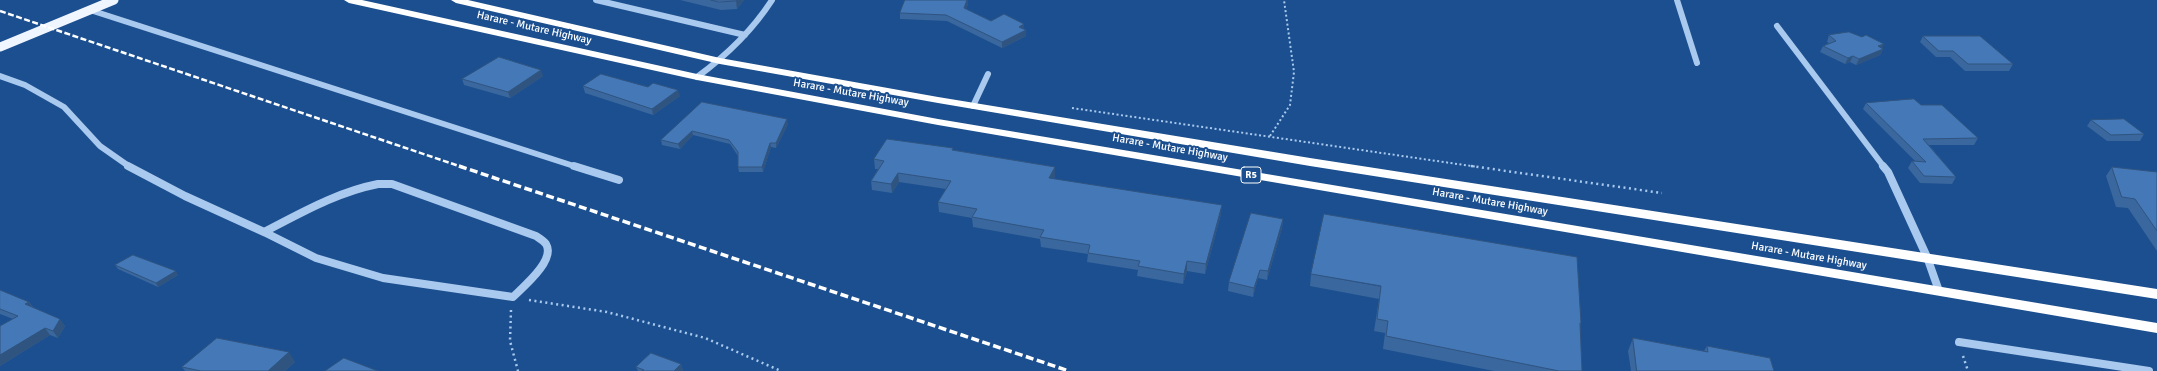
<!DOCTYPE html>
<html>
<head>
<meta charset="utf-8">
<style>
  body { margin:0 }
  canvas { display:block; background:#1b4f8f }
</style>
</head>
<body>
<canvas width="2157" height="371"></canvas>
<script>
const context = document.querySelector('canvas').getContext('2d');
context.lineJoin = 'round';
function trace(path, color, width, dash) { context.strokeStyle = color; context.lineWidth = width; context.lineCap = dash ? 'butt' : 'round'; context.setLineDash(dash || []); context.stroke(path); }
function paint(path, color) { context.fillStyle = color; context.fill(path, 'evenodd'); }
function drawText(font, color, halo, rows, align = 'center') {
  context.font = font + ' Signika,sans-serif'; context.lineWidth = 4; context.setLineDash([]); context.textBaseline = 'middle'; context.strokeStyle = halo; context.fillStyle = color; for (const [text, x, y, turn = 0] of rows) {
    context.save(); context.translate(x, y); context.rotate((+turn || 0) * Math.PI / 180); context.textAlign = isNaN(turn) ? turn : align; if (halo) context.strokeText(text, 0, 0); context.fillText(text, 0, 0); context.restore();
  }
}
const pathFar1 = new Path2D(`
  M1072 108 1478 167
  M1270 136 1290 105 1294 72 1284 0`);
const path = new Path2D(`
  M1471 166 1662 193
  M529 300 607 312 705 338 781 371
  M511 310 510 341 518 371
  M1963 356 1968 371`);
const minorFar1 = new Path2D(`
  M596 0 745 35
  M1677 0 1697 63
  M90 10 577 167
  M1777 26 1884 167
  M0 76 25 85 64 107 100 146 130 167
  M697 77C727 55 752 31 772 0
  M973 106 988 74`);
const minor = new Path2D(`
  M128 166 185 196 264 232
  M574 166 619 180
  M1883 166 1888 172 1927 257 1939 291
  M378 184H392L536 236C539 238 544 241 546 244 556 260 523 287 513 297L383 278 316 258 264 232C301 213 337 192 378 184Z
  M1959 342 2149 371`);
const major = new Path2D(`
  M0 47 114 0`);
const highway = new Path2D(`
  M344 0H362L697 74 938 119 2157 323V333L938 125 697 80 349 3Z
  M451 0H468L720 58 938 97 1310 158 2157 289V299L1310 166 938 103 720 64 456 3Z`);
const railFar1 = new Path2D(`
  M0 11 462 167`);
const rail = new Path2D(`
  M459 166 1069 371`);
const wall = new Path2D(`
  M680 0H744L737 9 721 10Z
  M905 0H968V4L966 9 991 21 1024 24V29L1026 36 1002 48 947 21 900 19V13Z
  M1829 35 1882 48 1883 49 1880 55 1856 65 1850 62 1845 64 1820 52 1823 46 1829 43 1827 42Z
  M1923 36 2013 64 2009 71H1965L1950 57H1936L1920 42Z
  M543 76 510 98 464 85 462 79Z
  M583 86 648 87 680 96 653 115 585 93Z
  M702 102 788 124 776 148 771 147 763 172H739L738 167V156L730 144 693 135 680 149 662 145 661 140Z
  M1866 103 1921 105 1978 138 1974 145H1929L1956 177 1952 184 1920 183 1908 168 1912 161H1915L1863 109Z
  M2091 120 2144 134 2140 141H2107L2087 126Z
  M953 148V150L1055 167V176L1053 179 1221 214 1205 274 1187 271 1183 284 1137 276 1138 270 1087 262 1088 254 1041 247 1040 239 973 227 972 218 939 212 938 202 946 189 899 182 892 193 872 190 871 181 878 169H875L874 159Z
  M2112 167 2157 172V251L2128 208 2116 207 2106 176Z
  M1283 219 1282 228 1267 280 1258 278 1253 297 1228 291 1229 282Z
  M115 265 178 275 158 287 118 269Z
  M1311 274 1581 323 1580 327 1582 371H1494L1383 349 1385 333 1374 331 1379 299 1310 286Z
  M0 290 29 302 33 307 65 326 58 338 50 335 0 366V326L13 319 0 314Z
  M1633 338 1704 351 1707 346 1774 371H1631L1628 351Z
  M295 362 285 371H185L182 367Z
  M681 364 683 371H638L636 367Z`);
const shadedWall = new Path2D(`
  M737 0H744L737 9 736 1Z
  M967 0H968V4L964 14V8Z
  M1024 24V30L1019 27Z
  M1026 30V36L1002 48V42Z
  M1884 44 1882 49H1883L1880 55 1856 65 1859 59 1878 46Z
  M1853 56 1850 62 1845 64 1848 58Z
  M541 70 543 76 510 98 508 92Z
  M678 90 680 96 653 115 652 109Z
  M787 119 788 124 776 148V143Z
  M692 131 693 135 680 149 678 144Z
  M770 143 771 147 763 172 762 167Z
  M1055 167V176L1049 188V178Z
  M898 173 899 182 892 193 891 184Z
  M1222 205 1221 214 1205 274 1206 264Z
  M1283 219 1282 228 1267 280 1268 271Z
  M1187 261V271L1183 284 1184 274Z
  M1260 270 1258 278 1253 297 1254 288Z
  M176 271 178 275 158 287 156 283Z
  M29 302 34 309 25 304Z
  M60 319 65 326 58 338 53 331Z
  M45 328 50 335 0 366V355Z
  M289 352 295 362 285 371H268Z
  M681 364 683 371H674Z`);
const building = new Path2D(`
  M711 0H737L736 1 719 2Z
  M905 0H967L964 8 991 21 1004 14 1024 24 1019 27 1026 30 1002 42 946 15 900 13Z
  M1849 32 1862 37 1866 35 1884 44 1878 46 1883 49 1859 59 1853 56 1848 58 1823 46 1836 41 1829 35Z
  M1923 36H1980L2013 64H1968L1953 51H1939Z
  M499 57 541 70 508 92 462 79Z
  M601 74 648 87 653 83 678 90 652 109 583 86Z
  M1914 99 1921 105H1942L1978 138 1923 139 1956 177 1924 176 1912 161 1926 162 1866 103Z
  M702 102 787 119 776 143H770L762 167H738V152L729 140 692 131 678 144 661 140Z
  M2124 119 2144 134 2111 135 2091 120Z
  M887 139 953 148 952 150 1055 167 1049 178 1222 205 1206 264 1187 261 1184 274 1138 266 1140 261 1088 253 1090 245 1040 237 1044 230 972 217 977 209 938 202 951 181 898 173 891 184 871 181 884 161 874 159Z
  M2112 167 2157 172V231L2135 199 2122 197Z
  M1251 213 1283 219 1268 271 1260 270 1254 288 1229 282Z
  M1324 214 1577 257 1581 323H1580L1582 371H1559L1386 336 1388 321 1377 319 1381 286 1311 274Z
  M133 255 176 271 156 283 115 265Z
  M0 290 29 302 25 304 60 319 53 331 45 328 0 355V326L18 316 0 309Z
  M217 338 289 352 268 371H201L182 367Z
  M1633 338 1708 352 1707 346 1770 358 1774 371H1637Z
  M651 353 681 364 674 371H642L644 370 636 367Z
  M344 358 378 371H325Z`);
const shields = [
  [1251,175,20]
];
const shieldNames = [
  ["R5",1251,175]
];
const streetNames = [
  ["Harare - Mutare Highway",534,28,13],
  ["Harare - Mutare Highway",851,93,10],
  ["Harare - Mutare Highway",1170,148,10],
  ["Harare - Mutare Highway",1490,202,10],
  ["Harare - Mutare Highway",1809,256,10]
];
trace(pathFar1, '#a9c9ee', 2, [2, 2.5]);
trace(path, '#a9c9ee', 2.5, [2, 3.5]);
trace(minorFar1, '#a9c9ee', 6);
trace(minor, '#a9c9ee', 8);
trace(major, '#f0f6ff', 9);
paint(highway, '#fff');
trace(railFar1, '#fff', 2.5, [6, 2.5]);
trace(rail, '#fff', 3.5, [8, 3.5]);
paint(wall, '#3a679d');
paint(shadedWall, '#305480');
paint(building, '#4478b7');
trace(building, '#305480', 1);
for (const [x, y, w] of shields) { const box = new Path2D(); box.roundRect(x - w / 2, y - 8, w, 16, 3); context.fillStyle = '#1b4f8f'; context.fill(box); trace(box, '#fff', 1); }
drawText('bold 10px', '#fff', null, shieldNames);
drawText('11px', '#fff', '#1b4f8f', streetNames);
</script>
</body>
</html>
